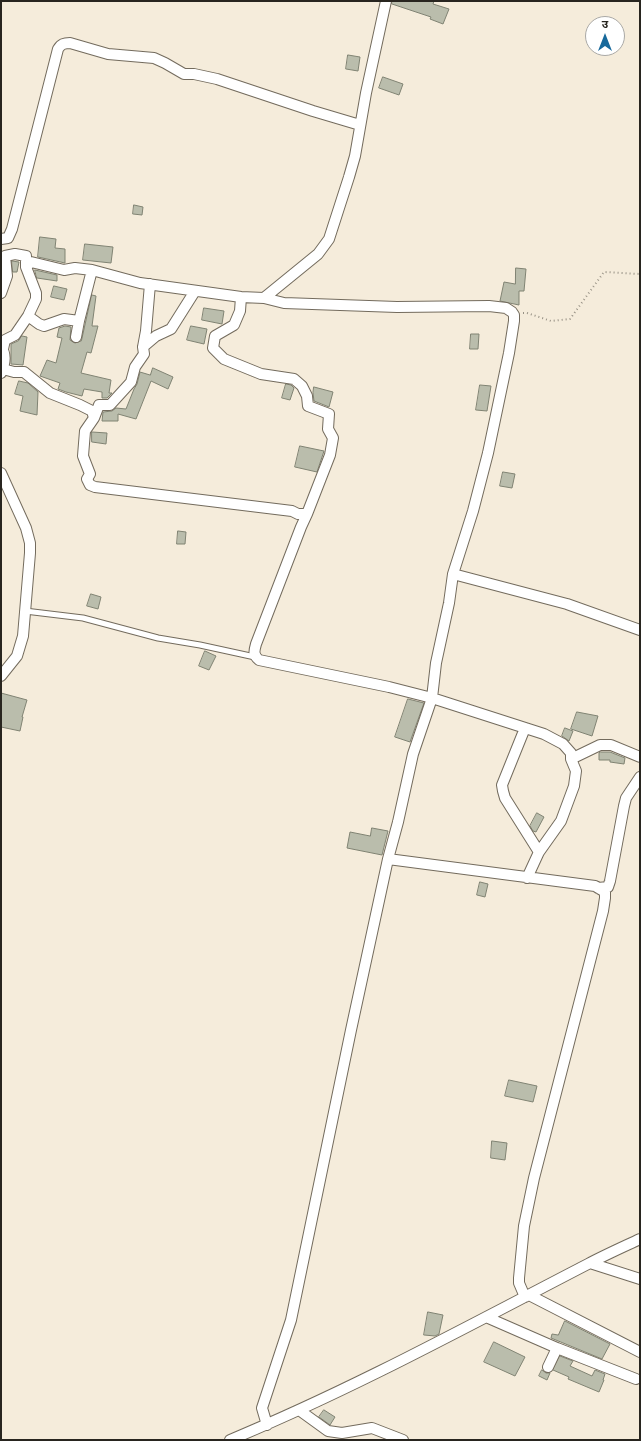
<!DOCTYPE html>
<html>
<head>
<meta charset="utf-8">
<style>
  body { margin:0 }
  #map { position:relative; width:641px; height:1441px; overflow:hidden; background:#f5ecdb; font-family:Rubik,"Noto Sans Devanagari",sans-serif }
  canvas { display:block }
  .frame { position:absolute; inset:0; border:2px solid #28251f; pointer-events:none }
  .north { position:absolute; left:585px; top:16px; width:40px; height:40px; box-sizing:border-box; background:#fff; border:1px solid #a9a8a5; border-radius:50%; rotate:0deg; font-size:11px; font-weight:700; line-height:16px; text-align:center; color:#28251f }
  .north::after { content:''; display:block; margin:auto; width:14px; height:18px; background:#17699b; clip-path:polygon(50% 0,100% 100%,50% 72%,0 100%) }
</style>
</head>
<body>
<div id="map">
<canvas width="641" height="1441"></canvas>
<div class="frame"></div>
<div class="north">उ</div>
</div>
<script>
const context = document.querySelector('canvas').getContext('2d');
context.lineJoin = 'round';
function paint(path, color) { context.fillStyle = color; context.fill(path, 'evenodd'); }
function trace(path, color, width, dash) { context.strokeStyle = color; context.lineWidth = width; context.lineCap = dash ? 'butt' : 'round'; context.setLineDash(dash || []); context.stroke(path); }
const building = new Path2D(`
  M392 1H434L433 4 449 9 443 24 430 19 431 17 392 4Z
  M348 55 360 57 358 71 346 69Z
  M383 77 403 84 399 95 379 88Z
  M134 205 143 207 142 215 133 214Z
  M40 237 56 239 55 248 65 249V263L38 257Z
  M85 244 113 247 111 263 83 260Z
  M12 261 19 262 17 272H13Z
  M516 268 526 269 524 291H519V305L500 301 504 282 515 284Z
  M35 270 57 275V281L37 278Z
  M54 286 67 289 64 300 51 297Z
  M92 295 96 296 92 326H98L91 353 87 352 81 373 111 380 109 393H112L107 398H102V392L84 389 82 396 66 392 58 389 60 383 40 376 47 360 56 363 62 338 57 337 59 328 65 326 71 327 70 340 75 343 81 341Z
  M204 308 224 311 222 324 202 320Z
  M191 326 207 329 204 344 187 340Z
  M471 334H479L478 349H470Z
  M22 336 27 337 23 365 11 364V344L18 341Z
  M153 368 173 377 168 389 151 381 136 419 118 414V421H102L103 412 112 411 116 408 126 409 134 389 137 384 140 372 150 375Z
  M19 381 28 383 38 392 37 415 20 411 23 396 15 394Z
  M286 384 291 385 294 388 290 400 282 398Z
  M480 385 491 386 487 411 476 410Z
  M314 387 333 392 329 407 314 401 313 393Z
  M92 432 107 433 106 444 92 442Z
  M300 446 324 451 317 472 295 467Z
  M503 472 515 474 512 488 500 486Z
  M178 531 186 532 185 544H177Z
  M91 594 101 597 98 609 87 606Z
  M205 651 216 656 209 670 199 666Z
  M1 693 27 700 22 717H23L20 731 1 727Z
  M408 699 424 703 410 742 395 737Z
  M577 712 598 716 592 736 571 729Z
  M565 728 573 731 569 741 562 736Z
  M601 752H610L625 758 624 764 610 762V760H599V753Z
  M537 813 544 817 536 832 533 831 530 826Z
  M372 828 388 831 382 855 347 848 350 832 370 836Z
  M480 882 488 884 485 897 477 895Z
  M509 1080 537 1086 533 1102 505 1096Z
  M492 1141 507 1143 505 1160 491 1158Z
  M428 1312 443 1315 439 1334 435 1336 424 1335Z
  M565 1321 610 1344 602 1359 551 1338 552 1334 558 1335Z
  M494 1342 525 1357 515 1376 484 1362Z
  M560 1356 573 1361 570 1366 592 1376 595 1370 605 1374 603 1380H604L599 1392 568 1379 569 1377 553 1370Z
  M542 1370 546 1373H550L547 1380 539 1376Z
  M324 1410 335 1417 330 1425 319 1417Z`);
const path = new Path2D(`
  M523 313H527L551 321 570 319 604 272 640 274`);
const lane = new Path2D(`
  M25 611 83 618 158 638 200 645 255 657`);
const street = new Path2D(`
  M1 239 8 238 12 229 58 49C61 44 64 43 70 43L108 54 154 58 165 63 184 74H194L217 79 313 111 360 125
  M5 256 15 254 26 256V267L31 262 64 270 75 268 92 270 140 283 241 297 264 298 284 303 397 307 489 306 506 308 512 312 514 315V321L509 353 488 453 473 511 453 574 449 603 436 663 432 698 413 754 398 822 388 859 351 1030 291 1320 262 1408 267 1425
  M1 263H3L5 256 7 276 1 293
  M241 297 240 311 234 325 215 336 213 348 224 359 261 374 294 379 302 386 307 396 308 406 329 414 328 429 333 438 330 455 307 514
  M264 298 318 254 329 239 349 177 355 156 366 93 386 1
  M28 316 39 324 44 326 64 319 79 321
  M76 337 79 321 92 270
  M1 347C7 355 5 364 1 373
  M143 347 146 331 150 284
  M3 349 5 340 15 335 28 316 36 299V293L26 267
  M3 369 14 372H24L50 393 80 405 92 411 94 418 85 431 83 456 90 474 87 479 90 485 95 487 292 511 298 514H307L301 527 256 644C254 651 253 655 259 660L389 687 432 698 544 734 563 744 571 753V759L576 771 574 786 561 821 539 852 527 878
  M94 418 99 405H110L131 382 135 367 144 354 143 347 156 336 171 329 195 291
  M1 473 26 528 30 543V553L23 636 17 656 1 676
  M453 574 567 604 640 630
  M525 728 502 785 503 791 505 798 539 852
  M571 759 600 745H611L640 757
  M388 859 595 886 605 892V898L603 911 534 1178 524 1226 519 1278V1283L525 1297 529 1295 640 1352
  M598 888 608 887 610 881 624 806 626 798 640 777
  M590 1263 640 1279
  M486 1317 557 1348 636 1379
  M548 1367 557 1348
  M299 1410 328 1431 342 1433 372 1428 403 1440
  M230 1440C353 1389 470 1325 588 1264 605 1255 623 1247 640 1239`);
paint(building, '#babdac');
trace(building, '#808373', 1);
trace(lane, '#736b5d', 7);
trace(street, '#736b5d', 12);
trace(path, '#979185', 2, [1, 3]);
trace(lane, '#fff', 5);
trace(street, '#fff', 10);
</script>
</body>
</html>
